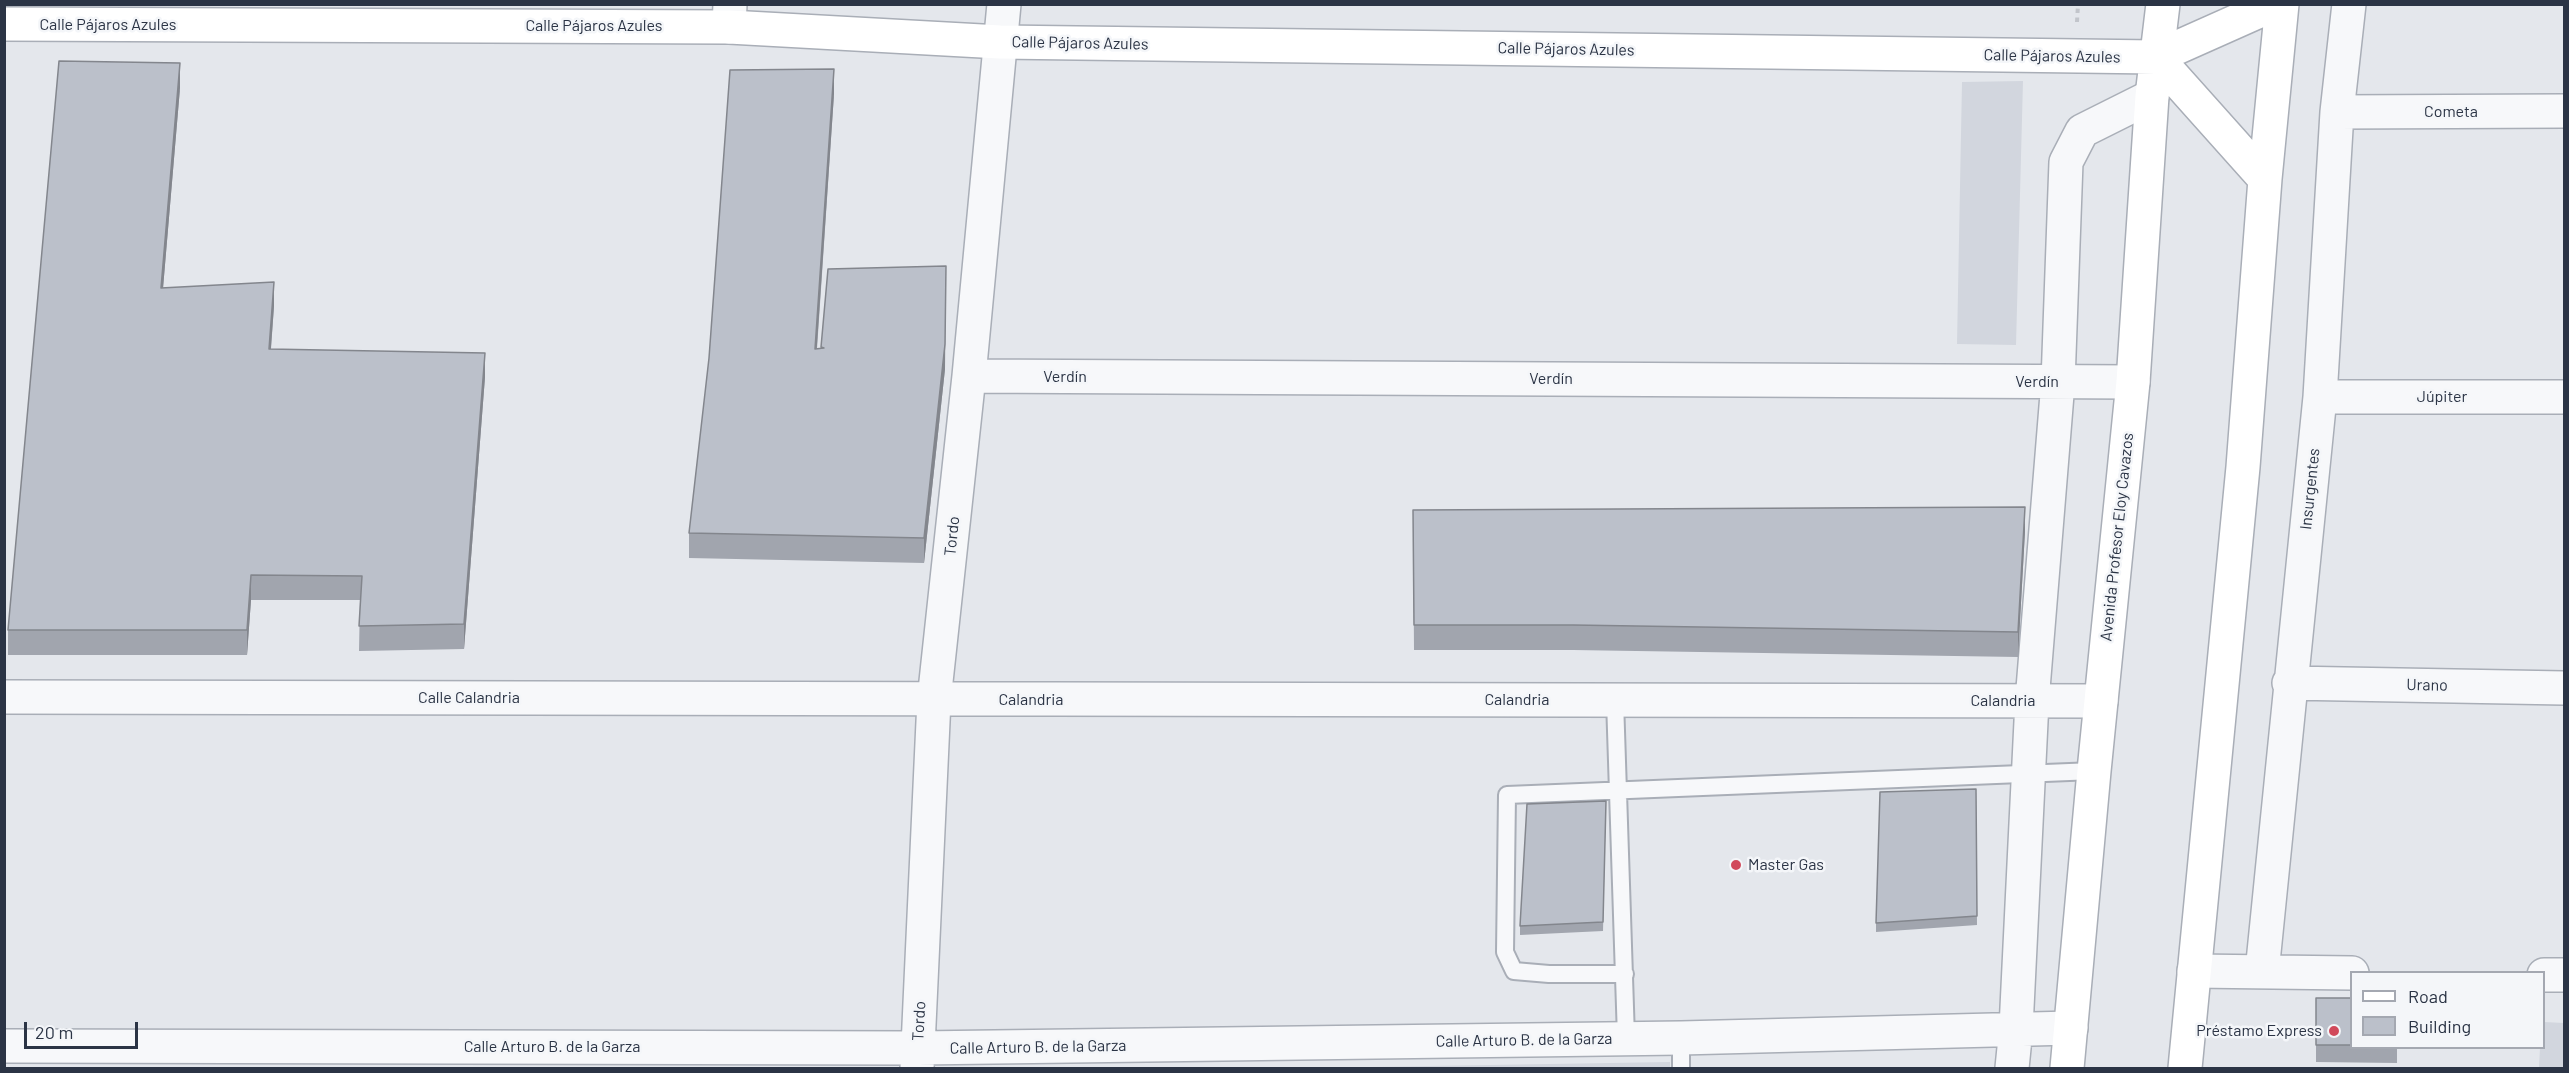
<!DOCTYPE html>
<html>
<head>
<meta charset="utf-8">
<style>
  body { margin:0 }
  #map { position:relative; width:2569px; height:1073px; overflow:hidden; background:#e4e7ec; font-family:Barlow,sans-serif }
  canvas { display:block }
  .frame { position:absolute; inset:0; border:6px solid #2b3445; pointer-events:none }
  .legend { position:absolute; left:2350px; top:971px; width:195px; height:78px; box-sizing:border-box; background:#f4f6f9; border:2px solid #a4a8b1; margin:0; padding:8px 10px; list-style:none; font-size:18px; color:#2b3445 }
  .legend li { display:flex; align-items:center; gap:12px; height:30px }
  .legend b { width:30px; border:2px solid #a4a8b1 }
  .scale { position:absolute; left:24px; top:1022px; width:114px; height:27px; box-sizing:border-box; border:3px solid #2b3445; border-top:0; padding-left:8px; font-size:18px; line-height:21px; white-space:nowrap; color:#2b3445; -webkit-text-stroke:4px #f4f6f9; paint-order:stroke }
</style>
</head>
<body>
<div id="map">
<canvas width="2569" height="1073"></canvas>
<div class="frame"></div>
<ul class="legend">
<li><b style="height:8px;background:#fff"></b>Road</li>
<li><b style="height:16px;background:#bbc0ca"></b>Building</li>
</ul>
<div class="scale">20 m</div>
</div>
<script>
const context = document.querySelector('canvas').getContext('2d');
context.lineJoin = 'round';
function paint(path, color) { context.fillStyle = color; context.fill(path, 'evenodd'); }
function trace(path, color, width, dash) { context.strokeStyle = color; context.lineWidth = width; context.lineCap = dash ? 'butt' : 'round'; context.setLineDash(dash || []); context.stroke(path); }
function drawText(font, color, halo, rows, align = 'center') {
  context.font = font + ' Barlow,sans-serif'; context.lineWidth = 5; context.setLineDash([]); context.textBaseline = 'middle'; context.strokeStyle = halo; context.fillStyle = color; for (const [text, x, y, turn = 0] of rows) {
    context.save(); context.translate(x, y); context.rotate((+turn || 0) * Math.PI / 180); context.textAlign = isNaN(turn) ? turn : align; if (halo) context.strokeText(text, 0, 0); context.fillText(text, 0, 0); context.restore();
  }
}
const built = new Path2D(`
  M2023 81 2016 345 1957 344 1962 82Z
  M2544 1022 2564 1023V1068H2539L2540 1048H2544Z
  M1670 1062V1068H1309Z`);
const path = new Path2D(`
  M2077 22 2078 4
  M2563 1060H2564`);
const lane = new Path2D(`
  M1615 700 1626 1038
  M1625 974H1549L1514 971 1505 952 1507 795 2094 771
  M1681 1068V1038`);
const street = new Path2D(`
  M729 27 730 4
  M2337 112 2564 111
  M969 376 2133 382
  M2320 397H2564
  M2289 683 2564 688
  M4 697 2101 701
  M2194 971 2352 973
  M2262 972 2320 397 2337 112 2349 4
  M2544 975H2564
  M4 1046 918 1048 1681 1038 2071 1028
  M917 1068 934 700 969 376 1004 4
  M2012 1068 2016 1028 2032 701 2058 382 2066 162 2082 131 2152 96`);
const secondary = new Path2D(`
  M4 24 729 27 1000 42 2156 57 2275 4
  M2156 57 2265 179
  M2067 1068 2094 771 2133 382 2152 96 2163 4
  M2185 1068 2243 467 2265 179 2282 4`);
const wall = new Path2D(`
  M180 88 163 288 274 306 271 349 485 377 464 649 359 651 360 600H251L247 655H8V630Z
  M834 94 817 349H821L828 269 945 369 924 563 689 558V533Z
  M1413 510 2025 531 2018 657 1573 650H1414Z
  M1976 789 1977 925 1876 932V923Z
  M1606 801 1603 931 1520 935V926Z
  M2316 998H2352V1047H2397V1063L2316 1062Z`);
const shadedWall = new Path2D(`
  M180 63V88L161 312V288Z
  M834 69V94L815 374V349Z
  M946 266 945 369 924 563V538Z
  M274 282V306L269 373V349Z
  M485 353V377L464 649V624Z
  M2025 507V531L2018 657V632Z
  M251 575V600L247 655V630Z`);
const building = new Path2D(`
  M59 61 180 63 161 288 274 282 269 349 485 353 464 624 359 626 362 576 251 575 247 630H8Z
  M834 69 815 349 824 348 821 347 828 269 946 266 945 344 924 538 689 533 709 358 730 70Z
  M2025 507 2018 632 1573 625H1414L1413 510Z
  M1976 789 1977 916 1876 923 1880 792Z
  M1606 801 1603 922 1520 926 1527 804Z
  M2316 998H2352V1045H2316Z`);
const markers = [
  [1736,865,6,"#d1495b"],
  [2334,1031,6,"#d1495b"]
];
const streetNames = [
  ["Calle Pájaros Azules",108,25],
  ["Calle Pájaros Azules",594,26],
  ["Calle Pájaros Azules",1080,43,1],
  ["Calle Pájaros Azules",1566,49,1],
  ["Calle Pájaros Azules",2052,56,1],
  ["Cometa",2451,112],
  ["Verdín",1065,377],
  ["Verdín",1551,379],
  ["Verdín",2037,382],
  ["Júpiter",2442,397],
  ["Insurgentes",2310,489,-84],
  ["Tordo",952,536,-84],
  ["Avenida Profesor Eloy Cavazos",2117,537,-84],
  ["Urano",2427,685,1],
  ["Calle Calandria",469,698],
  ["Calandria",1031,700],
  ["Calandria",1517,700],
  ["Calandria",2003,701],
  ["Tordo",919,1021,-87],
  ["Calle Arturo B. de la Garza",1524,1040,-1],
  ["Calle Arturo B. de la Garza",552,1047],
  ["Calle Arturo B. de la Garza",1038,1047,-1]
];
const poiNames = [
  ["Master Gas",1748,865],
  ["Préstamo Express",2322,1031,"right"]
];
paint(built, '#d2d6de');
trace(lane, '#a9aeb7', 20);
trace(street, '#a9aeb7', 36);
trace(secondary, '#a9aeb7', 36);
trace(path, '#c2c5cb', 4, [4.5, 4.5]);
trace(lane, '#f7f8fa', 16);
trace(street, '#f7f8fa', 33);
trace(secondary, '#fff', 33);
paint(wall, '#a1a5ae');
paint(shadedWall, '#83868d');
paint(building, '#bbc0ca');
trace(building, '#83868d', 1.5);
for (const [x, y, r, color] of markers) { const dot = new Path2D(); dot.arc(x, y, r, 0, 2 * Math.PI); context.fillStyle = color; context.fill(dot); trace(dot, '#f4f6f9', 2); }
drawText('16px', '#2b3445', '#f4f6f9', streetNames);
drawText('16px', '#2b3445', '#f4f6f9', poiNames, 'left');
</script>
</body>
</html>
